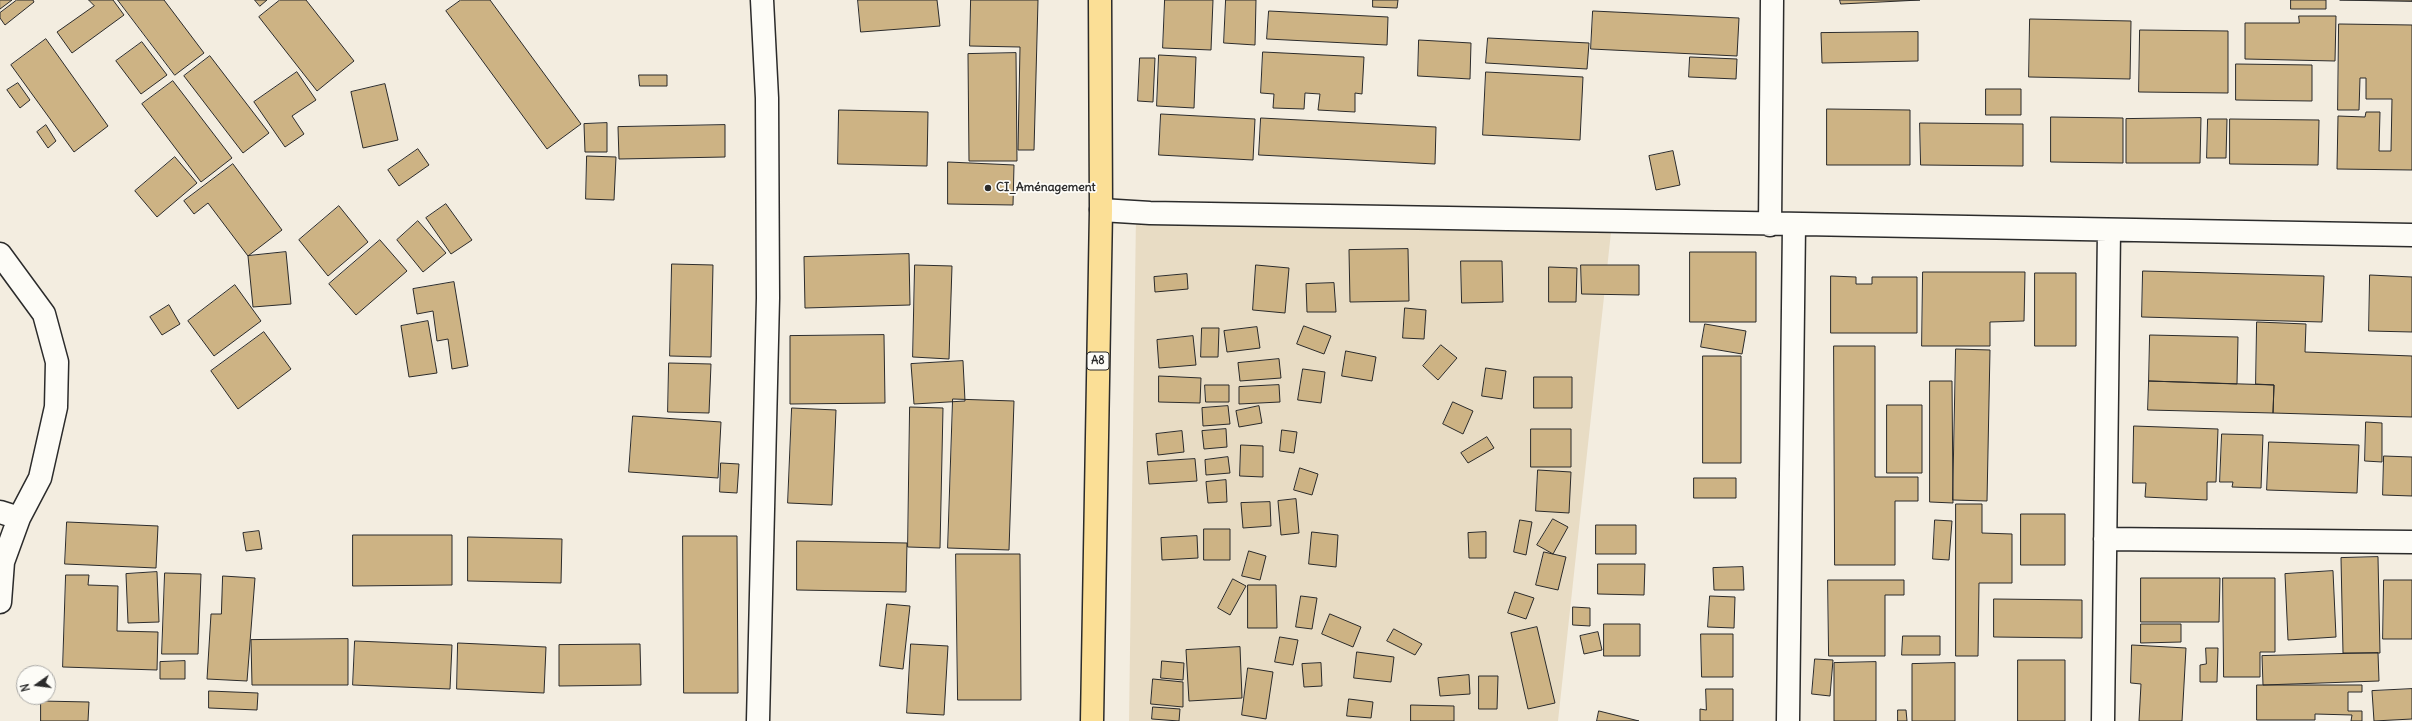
<!DOCTYPE html>
<html>
<head>
<meta charset="utf-8">
<style>
  body { margin:0 }
  #map { position:relative; width:2412px; height:721px; overflow:hidden; background:#f3ede0; font-family:Delius,sans-serif }
  canvas { display:block }
  .north { position:absolute; left:16px; top:665px; width:40px; height:40px; box-sizing:border-box; background:#fdfcf7; border:1px solid #a9a8a5; border-radius:50%; rotate:256deg; font-size:11px; font-weight:700; line-height:16px; text-align:center; color:#2b2b2b }
  .north::after { content:''; display:block; margin:auto; width:14px; height:18px; background:#2b2b2b; clip-path:polygon(50% 0,100% 100%,50% 72%,0 100%) }
</style>
</head>
<body>
<div id="map">
<canvas width="2412" height="721"></canvas>
<div class="north">N</div>
</div>
<script>
const context = document.querySelector('canvas').getContext('2d');
context.lineJoin = 'round';
function paint(path, color) { context.fillStyle = color; context.fill(path, 'evenodd'); }
function trace(path, color, width, dash) { context.strokeStyle = color; context.lineWidth = width; context.lineCap = dash ? 'butt' : 'round'; context.setLineDash(dash || []); context.stroke(path); }
function drawText(font, color, halo, rows, align = 'center') {
  context.font = font + ' Delius,sans-serif'; context.lineWidth = 3.5; context.setLineDash([]); context.textBaseline = 'middle'; context.strokeStyle = halo; context.fillStyle = color; for (const [text, x, y, turn = 0] of rows) {
    context.save(); context.translate(x, y); context.rotate((+turn || 0) * Math.PI / 180); context.textAlign = isNaN(turn) ? turn : align; if (halo) context.strokeText(text, 0, 0); context.fillText(text, 0, 0); context.restore();
  }
}
const built = new Path2D(`
  M1136 215 1612 223 1558 721H1129Z`);
const building = new Path2D(`
  M0 0H12L0 9Z
  M17 0H33L34 2 5 25 0 18V13Z
  M89 0H113L124 15 72 53 57 32 94 6Z
  M118 0H164L204 53 175 75Z
  M255 0H267L260 6Z
  M280 0H306L354 61 317 91 259 17Z
  M461 0H490L581 124 547 149 446 11Z
  M858 0H937L940 26 861 32Z
  M971 0H1038L1034 150H1018L1020 47 970 46Z
  M1165 0H1213L1211 50 1163 48Z
  M1226 0H1256L1255 45 1224 43Z
  M1373 0H1398L1397 8 1373 7Z
  M1840 0H1920L1841 4Z
  M2291 0H2326V9H2291Z
  M2340 0H2412V1Z
  M1269 11 1388 17 1387 45 1267 39Z
  M1593 11 1739 18 1737 56 1591 49Z
  M2299 16H2336L2335 61 2245 59V23H2299Z
  M2030 19 2131 21 2130 79 2029 77Z
  M2339 24 2412 25V170L2337 169 2338 116 2365 117 2366 112H2380L2379 151H2391L2392 99H2366V78H2360L2359 110H2338Z
  M2140 30 2228 31V93L2139 92Z
  M1918 32V61L1822 63 1821 33Z
  M1488 38 1589 43 1587 69 1486 63Z
  M46 39 108 126 74 152 11 65Z
  M1419 40 1471 43 1470 79 1418 76Z
  M142 42 167 75 141 94 116 61Z
  M1263 52 1364 57 1362 94 1355 93V112L1318 110 1320 94 1305 93 1304 109 1273 108 1274 94 1261 93Z
  M1016 53 1017 161H969L968 54Z
  M1159 55 1196 57 1194 108 1157 106Z
  M210 56 269 133 243 153 184 76Z
  M1690 57 1737 59 1736 79 1689 77Z
  M1140 58H1155L1153 102 1138 101Z
  M2236 64 2312 65V101L2236 100Z
  M297 72 316 100 292 116 304 134 285 147 254 102Z
  M1486 72 1583 77 1580 140 1483 135Z
  M639 75H667V86H640Z
  M173 81 232 158 201 182 142 104Z
  M18 83 30 100 20 108 7 90Z
  M385 84 398 140 363 148 351 92Z
  M1986 89H2021V115H1986Z
  M1827 109 1910 110V165H1827Z
  M839 110 928 112 927 166 838 164Z
  M1161 114 1255 119 1253 160 1159 155Z
  M2051 117 2123 118V163L2051 162Z
  M1261 118 1436 127 1435 164 1259 155Z
  M2201 118 2200 163H2126V119Z
  M2208 119H2227L2226 158H2207Z
  M2230 119 2319 120 2318 165 2230 164Z
  M607 123V152H585L584 124Z
  M1920 123 2023 124V166L1921 165Z
  M46 125 56 141 48 148 37 132Z
  M725 125V157L619 159 618 127Z
  M418 149 429 165 399 186 388 170Z
  M1673 151 1680 185 1656 190 1649 156Z
  M587 156 616 157 614 200 586 199Z
  M175 157 197 183 157 217 135 191Z
  M948 162 1014 165 1013 205 948 204Z
  M233 164 282 230 248 256 208 203 194 214 184 201Z
  M446 204 472 240 451 254 426 218Z
  M339 206 368 242 328 276 299 240Z
  M418 221 446 253 423 272 397 240Z
  M380 240 407 271 356 315 329 284Z
  M1408 249 1409 301 1350 302 1349 250Z
  M286 252 291 304 253 307 248 256Z
  M1690 252H1756V322H1690Z
  M909 254 910 305 805 308 804 257Z
  M1461 261H1502L1503 302 1462 303Z
  M672 264 713 265 711 357 670 356Z
  M915 265 952 266 949 359 913 357Z
  M1256 265 1289 268 1285 313 1253 310Z
  M1581 265H1639V295L1582 294Z
  M1549 267 1577 268 1576 302H1549Z
  M2143 271 2324 276 2322 322 2142 317Z
  M1923 272H2025L2024 321 1990 322V346H1922Z
  M2035 273H2076V346H2035Z
  M1187 274 1188 289 1155 292 1154 277Z
  M2370 275 2412 277V332L2369 331Z
  M1831 276 1856 277V284H1872V277H1917V333H1831Z
  M454 282 468 366 452 369 448 339 437 341 433 311 417 314 413 289Z
  M1334 283 1336 312H1307L1306 284Z
  M235 285 261 321 214 356 188 321Z
  M169 305 180 324 162 335 150 317Z
  M1405 308 1426 310 1424 339 1403 338Z
  M428 321 437 373 409 377 401 326Z
  M2257 322 2306 324 2305 352 2412 356V417L2273 413 2274 385 2256 384Z
  M1705 324 1746 331 1742 354 1701 347Z
  M1304 326 1331 336 1324 354 1297 344Z
  M1257 327 1260 348 1227 352 1224 331Z
  M1202 328H1219L1218 357H1201Z
  M264 332 291 369 238 409 211 371Z
  M884 335 885 403 790 404V336Z
  M2150 335 2238 337 2237 384 2149 381Z
  M1193 336 1196 365 1159 368 1157 340Z
  M1441 345 1457 358 1438 380 1423 366Z
  M1834 346H1875V477H1918V501H1895V565H1835Z
  M1956 349 1990 350 1987 501 1953 500Z
  M1346 351 1376 357 1372 381 1342 376Z
  M1703 356H1741V463H1703Z
  M1279 359 1281 378 1240 381 1238 363Z
  M963 361 965 401 914 404 911 364Z
  M669 363 711 364 709 413 668 412Z
  M1486 368 1506 371 1502 399 1482 396Z
  M1303 369 1325 372 1321 403 1298 400Z
  M1159 376 1201 378 1200 403 1159 402Z
  M1534 377H1572V408H1534Z
  M1930 381H1952L1953 503 1930 502Z
  M2149 381 2274 385 2273 413 2148 410Z
  M1205 385H1229V402H1206Z
  M1279 385 1280 402 1239 404V387Z
  M953 399 1014 401 1009 550 948 548Z
  M1453 402 1473 411 1463 434 1443 424Z
  M1887 405H1922V473H1887Z
  M1228 406 1230 424 1203 426 1202 408Z
  M1259 406 1262 423 1239 427 1236 411Z
  M910 407 943 408 940 548 908 547Z
  M792 408 836 410 832 505 788 503Z
  M633 416 721 422 718 478 629 472Z
  M2366 422 2382 423V462L2365 461Z
  M2134 426 2218 429 2216 482H2207V500L2145 497 2146 483H2133Z
  M1226 429 1227 447 1204 449 1202 431Z
  M1531 429H1571V467H1531Z
  M1282 430 1297 432 1294 453 1280 451Z
  M1182 431 1184 452 1158 455 1156 434Z
  M2222 434 2263 435 2261 488 2232 487 2233 482H2220Z
  M1487 437 1494 448 1468 463 1461 453Z
  M2269 442 2359 445 2357 493 2267 490Z
  M1241 445 1263 446V477L1240 476Z
  M2384 456 2412 457V496L2383 495Z
  M1228 457 1230 473 1206 475 1205 460Z
  M1195 459 1197 481 1149 484 1147 462Z
  M721 463 739 464 737 493 720 492Z
  M1300 468 1318 474 1312 495 1294 490Z
  M1538 470 1571 472 1569 513 1536 511Z
  M1694 478H1736V498H1694Z
  M1226 480 1227 502 1208 503 1206 482Z
  M1296 499 1299 533 1281 535 1278 501Z
  M1270 502 1271 526 1243 528 1241 503Z
  M1956 504H1982V533L2012 534V583H1979L1978 656H1956Z
  M2021 514H2065V565H2021Z
  M1553 519 1568 527 1553 554 1537 545Z
  M1520 520 1532 522 1526 555 1514 552Z
  M1935 520 1952 521 1949 560 1933 559Z
  M67 522 158 526 156 568 65 564Z
  M1596 525H1636V554H1596Z
  M1204 529H1230V560H1204Z
  M259 531 262 549 246 551 243 533Z
  M1312 532 1338 535 1336 567 1309 564Z
  M1486 532V558H1469L1468 533Z
  M353 535H452V585L353 586Z
  M683 536H737L738 693H684Z
  M1197 536 1198 558 1162 560 1161 538Z
  M468 537 562 539 561 583 468 581Z
  M797 541 907 543 906 592 797 590Z
  M1249 551 1266 556 1260 580 1242 576Z
  M1544 552 1566 557 1558 590 1536 585Z
  M956 554H1020L1021 700H958Z
  M2378 557 2380 653H2343L2341 558Z
  M1598 564H1645L1644 595 1598 594Z
  M1743 567 1744 590H1714L1713 568Z
  M2333 571 2336 637 2288 640 2285 574Z
  M157 572 159 622 128 623 126 574Z
  M165 573 201 574 198 654H162Z
  M66 575H89L88 585 118 586 117 631 158 632 157 670 63 667Z
  M223 576 255 578 247 681 207 679 211 614H221Z
  M2141 578H2220L2219 622H2141Z
  M2223 578H2275V652H2260V677H2224Z
  M1233 579 1246 586 1230 615 1218 608Z
  M1828 580H1904V595H1885V656H1829Z
  M2384 580H2412V639H2383Z
  M1248 585H1276L1277 628H1248Z
  M1515 592 1534 598 1526 619 1508 613Z
  M1301 596 1317 598 1312 629 1296 627Z
  M1710 596 1735 597 1734 628 1708 627Z
  M1994 599 2082 600V638L1994 637Z
  M887 604 910 606 903 669 880 666Z
  M1573 607 1590 608V626L1573 625Z
  M1330 614 1361 627 1353 647 1322 634Z
  M1604 624H1640V656H1604Z
  M2141 624H2181V642L2141 643Z
  M1537 627 1555 703 1528 709 1511 633Z
  M1394 629 1422 644 1415 655 1387 641Z
  M1598 632 1602 650 1584 654 1580 636Z
  M1701 634H1733V677H1702Z
  M1903 636H1940V655H1902Z
  M1280 637 1298 640 1293 665 1275 662Z
  M348 639V685H252L251 640Z
  M355 641 452 645 450 689 353 685Z
  M458 643 546 647 544 693 457 689Z
  M638 644H640L641 685 559 686V645Z
  M911 644 948 646 944 715 907 713Z
  M2132 645 2186 648 2182 721H2139L2141 684 2131 683Z
  M1240 647 1242 698 1189 701 1186 650Z
  M2206 648H2218L2217 682H2200V665L2206 664Z
  M1357 652 1394 657 1391 682 1354 678Z
  M2378 653 2379 681 2263 685 2262 656Z
  M1815 659 1833 660 1830 696 1812 694Z
  M2018 660H2065V721H2018Z
  M185 661V679H160V662Z
  M1162 661 1184 663 1183 680 1161 678Z
  M1876 662V721H1834V663Z
  M1321 663 1322 686 1304 687 1302 664Z
  M1955 663V721H1912V664Z
  M1248 668 1273 672 1266 719 1242 715Z
  M1469 675 1470 694 1440 696 1438 678Z
  M1479 676H1498L1497 709H1479Z
  M1153 679 1183 682V707L1151 704Z
  M2257 685H2362V692H2348V711H2362V721H2351L2352 715 2315 714V720H2257Z
  M1706 689H1733V721H1700V709L1706 710Z
  M2412 689V719L2374 721 2372 691Z
  M209 691 258 693 257 710 209 708Z
  M1349 699 1373 702 1371 718 1347 716Z
  M41 701 89 702 88 721H41Z
  M1411 705 1454 706V721H1411Z
  M1153 707 1180 709 1179 721 1152 719Z
  M1898 710H1906L1907 721H1898Z
  M1599 711 1639 721H1597Z`);
const minor = new Path2D(`
  M1101 210 1150 213C1571 219 1991 228 2412 235
  M1770 225 1772 0
  M0 254 44 314 57 362 56 407 40 478 19 518 3 562 0 602
  M0 512 19 518
  M2105 539 2412 542
  M758 721 768 298 767 98 762 0
  M1788 721 1794 225
  M2103 721 2109 230`);
const major = new Path2D(`
  M1092 721 1101 210 1100 0`);
const markers = [
  [988,188,4,"#2b2b2b"]
];
const shields = [
  [1098,361,22]
];
const shieldNames = [
  ["A8",1098,361]
];
const poiNames = [
  ["CI_Aménagement",996,188]
];
paint(built, '#e8dcc4');
paint(building, '#cdb384');
trace(building, '#2b2b2b', 1);
trace(minor, '#2b2b2b', 25);
trace(major, '#2b2b2b', 25);
trace(minor, '#fdfcf7', 22);
trace(major, '#fbdf96', 22);
for (const [x, y, r, color] of markers) { const dot = new Path2D(); dot.arc(x, y, r, 0, 2 * Math.PI); context.fillStyle = color; context.fill(dot); trace(dot, '#fdfcf7', 1.5); }
for (const [x, y, w] of shields) { const box = new Path2D(); box.roundRect(x - w / 2, y - 9, w, 18, 3); context.fillStyle = '#fdfcf7'; context.fill(box); trace(box, '#2b2b2b', 1); }
drawText('bold 11px', '#2b2b2b', null, shieldNames);
drawText('bold 12px', '#2b2b2b', '#fdfcf7', poiNames, 'left');
</script>
</body>
</html>
